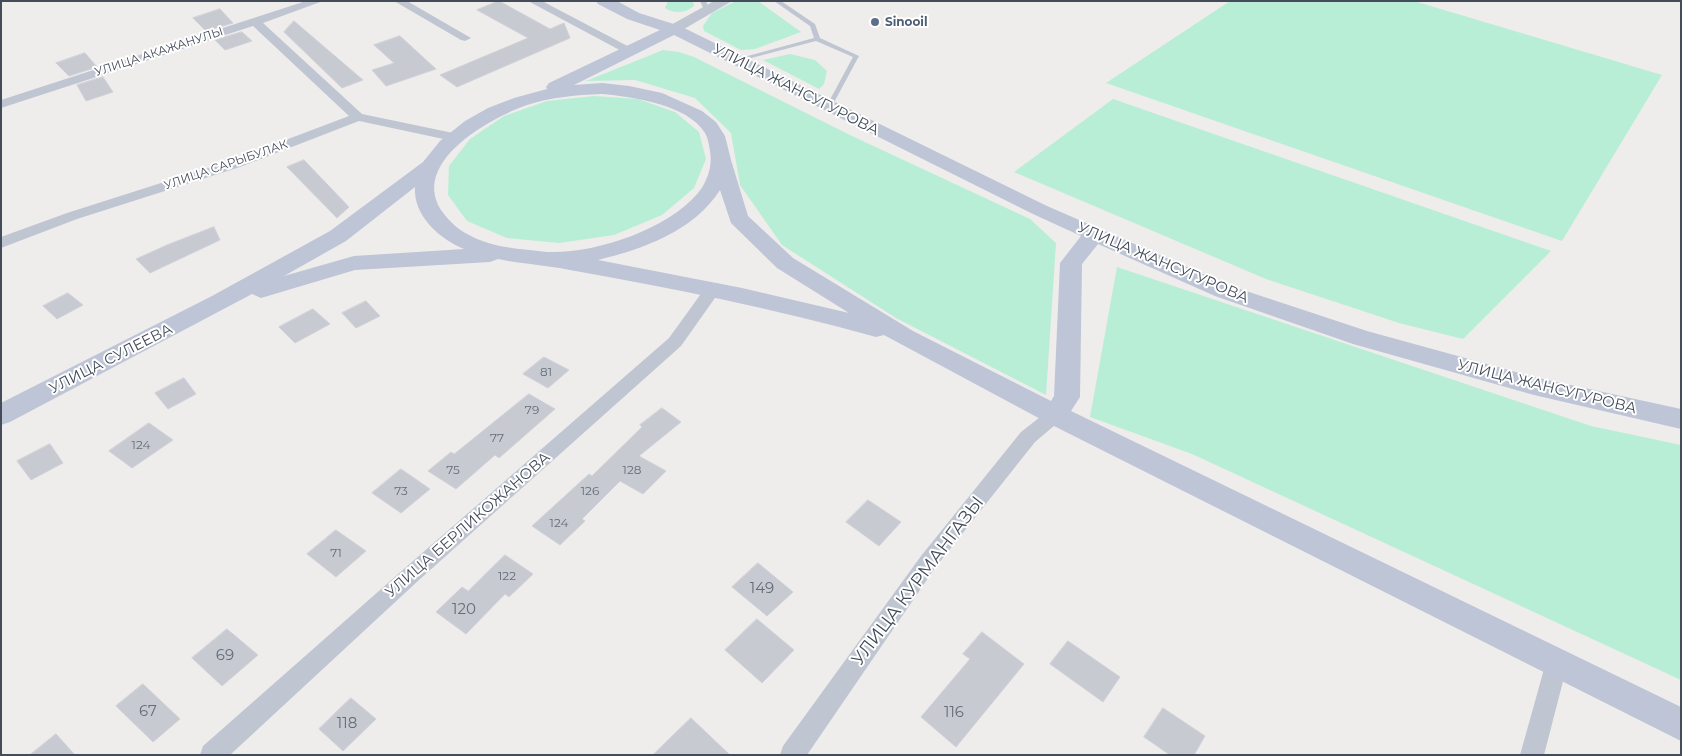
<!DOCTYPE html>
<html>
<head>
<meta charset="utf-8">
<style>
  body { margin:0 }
  #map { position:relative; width:1682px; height:756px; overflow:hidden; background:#efecec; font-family:Montserrat,sans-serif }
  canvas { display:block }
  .frame { position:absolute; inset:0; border:2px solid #444c59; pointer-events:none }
</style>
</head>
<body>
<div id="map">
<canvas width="1682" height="756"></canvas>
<div class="frame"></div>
</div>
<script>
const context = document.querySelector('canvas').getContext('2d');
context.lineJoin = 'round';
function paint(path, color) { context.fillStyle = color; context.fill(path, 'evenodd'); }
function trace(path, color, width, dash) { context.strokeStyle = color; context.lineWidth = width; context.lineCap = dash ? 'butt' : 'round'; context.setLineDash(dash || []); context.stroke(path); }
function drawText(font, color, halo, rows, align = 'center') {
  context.font = font + ' Montserrat,sans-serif'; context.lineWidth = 4; context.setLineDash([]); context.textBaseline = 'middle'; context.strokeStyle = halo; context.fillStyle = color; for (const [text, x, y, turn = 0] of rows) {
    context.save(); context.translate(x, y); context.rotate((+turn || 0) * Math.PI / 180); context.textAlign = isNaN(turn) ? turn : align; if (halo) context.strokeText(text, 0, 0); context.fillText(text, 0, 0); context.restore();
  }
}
const green = new Path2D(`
  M668 1H693L694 6C686 13 674 14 665 8Z
  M736 1H758L801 32 755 49 741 50 704 31 703 26 712 13Z
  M1230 1H1414L1662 75 1562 241 1106 83Z
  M663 50 679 52 694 57 852 136 1030 219 1056 243 1046 395 896 318 782 245 740 185 731 133 695 98 635 80 586 81Z
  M790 54 815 60 827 71 824 84 819 89 763 60Z
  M594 96 638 99 675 112 699 132 706 159 694 188 662 215 614 235 559 243 507 238 467 221 448 195 449 166 470 139 504 116 547 101Z
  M1113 99 1551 251 1463 339 1399 323 1266 279 1014 172Z
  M1117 267 1591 426 1681 445V680L1192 454 1090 417Z`);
const building = new Path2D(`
  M499 1 550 29 564 23 570 38 457 87 440 75 528 38 477 10Z
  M220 9 233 23 206 31 193 18Z
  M294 21 363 80 342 88 284 32Z
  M242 32 252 41 225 50 215 40Z
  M400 36 436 69 386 86 372 70 394 63 374 45Z
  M85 53 97 67 69 76 56 63Z
  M103 77 113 92 86 101 77 85Z
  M304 160 349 207 337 218 287 167Z
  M214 227 220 240 150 273 136 259 167 245Z
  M68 293 83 305 57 319 43 306Z
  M366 301 380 316 356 328 342 313Z
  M313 309 330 324 295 343 279 327Z
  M544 357 569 370 548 388 523 374Z
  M184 378 196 394 168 409 155 393Z
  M529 394 555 409 499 458 495 455 456 489 428 471 451 452 454 454Z
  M662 408 681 422 639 456 666 471 643 494 620 481 582 519 585 521 560 545 532 526 589 474 592 476 642 427 640 425Z
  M149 423 173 440 132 468 109 451Z
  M50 444 63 463 31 480 17 461Z
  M401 469 430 489 401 513 372 493Z
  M868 500 901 522 879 546 846 522Z
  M336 530 366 551 336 577 307 554Z
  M505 555 533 574 509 597 505 594 466 634 436 612 462 587 468 591Z
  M758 563 793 592 767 616 732 587Z
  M757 619 794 650 762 683 725 650Z
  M227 629 258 655 222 686 192 658Z
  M982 632 1024 664 956 747 921 717 970 659 963 654Z
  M1068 641 1120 677 1103 702 1050 664Z
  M143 684 180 719 153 742 116 706Z
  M351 698 376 719 343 751 319 729Z
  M1163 708 1205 736 1194 755H1170L1144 737Z
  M691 718 730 755H653Z
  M56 734 75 755H30Z`);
const service = new Path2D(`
  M700 1H706L710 11 709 12H705Z
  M774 1H781L815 24 820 38 859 56 831 108 826 107 853 57 816 41 736 62 733 60 814 38 810 26Z`);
const minor = new Path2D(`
  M306 1H323L263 23 362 114 458 134 460 137 458 140 453 141 359 121 240 167 77 219 1 248V237L67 213 230 161 349 116 253 26 1 108V100Z
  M394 1H407L471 38 465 41 461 40Z
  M528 1H542L637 51 631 55 627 54Z
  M714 283 720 284 722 288 681 346 419 580 230 755H200L203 746 405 568 669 338 708 284Z
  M1055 408 1061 410 1064 415 1061 420 1035 442 935 568 807 755H780L783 746 921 556 1021 432 1049 410Z
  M1557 651 1565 655 1568 662 1544 755H1520L1546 662 1549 655Z`);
const tertiary = new Path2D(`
  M714 1H732L679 32H669L667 29 669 26Z`);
const secondary = new Path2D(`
  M596 1H617L639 13 680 26 1047 206 1231 286 1367 331 1534 377 1681 409V429L1534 395 1353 344 1215 296 1098 244 1082 264 1080 397 1071 411 1681 707V741L1046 422 884 335 876 337C775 309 673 288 570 270 546 265 522 264 498 259L490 262 355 270 261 298 252 294 10 422 1 425V403L212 296 330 231 423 162 440 141 465 121 488 108 514 98 547 89 546 87 549 83 660 30 627 19 598 4ZM674 35 1033 214 1081 236 1060 263 1054 396 1051 401 913 331 793 258 748 216 731 160 725 136 716 122 702 111 662 93 629 86 602 83 574 85ZM602 94C632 97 687 104 705 133 708 138 709 145 710 151 713 166 707 182 698 193 667 230 594 254 547 252 538 251 529 250 520 249 492 246 462 238 444 214 406 164 490 118 527 105 552 97 576 95 602 94ZM415 187C413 216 440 239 464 249L354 256 284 276 346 241ZM720 190 731 223 777 268 849 313 742 288 598 260C643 249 694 231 720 190Z`);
const markers = [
  [875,22,5,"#5c6f8a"]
];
const farServicenames = [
  ["Sinooil",885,22]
];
const farStreetnames = [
  ["УЛИЦА АКАЖАНУЛЫ",159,52,-18],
  ["УЛИЦА САРЫБУЛАК",226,165,-19]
];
const numberNames = [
  ["81",546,372],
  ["79",532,410],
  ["77",497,438],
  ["124",141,445],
  ["75",453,470],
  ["128",632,470],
  ["73",401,491],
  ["126",590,491],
  ["124",559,523],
  ["71",336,553],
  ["122",507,576]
];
const streetNames = [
  ["УЛИЦА ЖАНСУГУРОВА",796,90,27],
  ["УЛИЦА ЖАНСУГУРОВА",1163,263,23],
  ["УЛИЦА СУЛЕЕВА",111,359,-27],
  ["УЛИЦА ЖАНСУГУРОВА",1547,387,14],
  ["УЛИЦА БЕРЛИКОЖАНОВА",468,525,-41]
];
const nearNumbernames = [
  ["149",762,589],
  ["120",464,610],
  ["69",225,656],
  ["67",148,712],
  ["116",954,713],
  ["118",347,724]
];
const nearStreetnames = [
  ["УЛИЦА КУРМАНГАЗЫ",918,581,-53]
];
paint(green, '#b8eed6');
paint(building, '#c8cad2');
trace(building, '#d0d1d8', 1);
paint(service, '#bfc6d2');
paint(minor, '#bfc6d2');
paint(tertiary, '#bfc6d2');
paint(secondary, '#bec5d6');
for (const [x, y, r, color] of markers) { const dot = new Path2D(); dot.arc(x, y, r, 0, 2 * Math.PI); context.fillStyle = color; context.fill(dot); trace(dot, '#fff', 2); }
drawText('bold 12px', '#4e5e75', '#fff', farServicenames, 'left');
drawText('12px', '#444c59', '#fff', farStreetnames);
drawText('12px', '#656c77', null, numberNames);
drawText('15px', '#444c59', '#fff', streetNames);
drawText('15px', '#656c77', null, nearNumbernames);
drawText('18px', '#444c59', '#fff', nearStreetnames);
</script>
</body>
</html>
